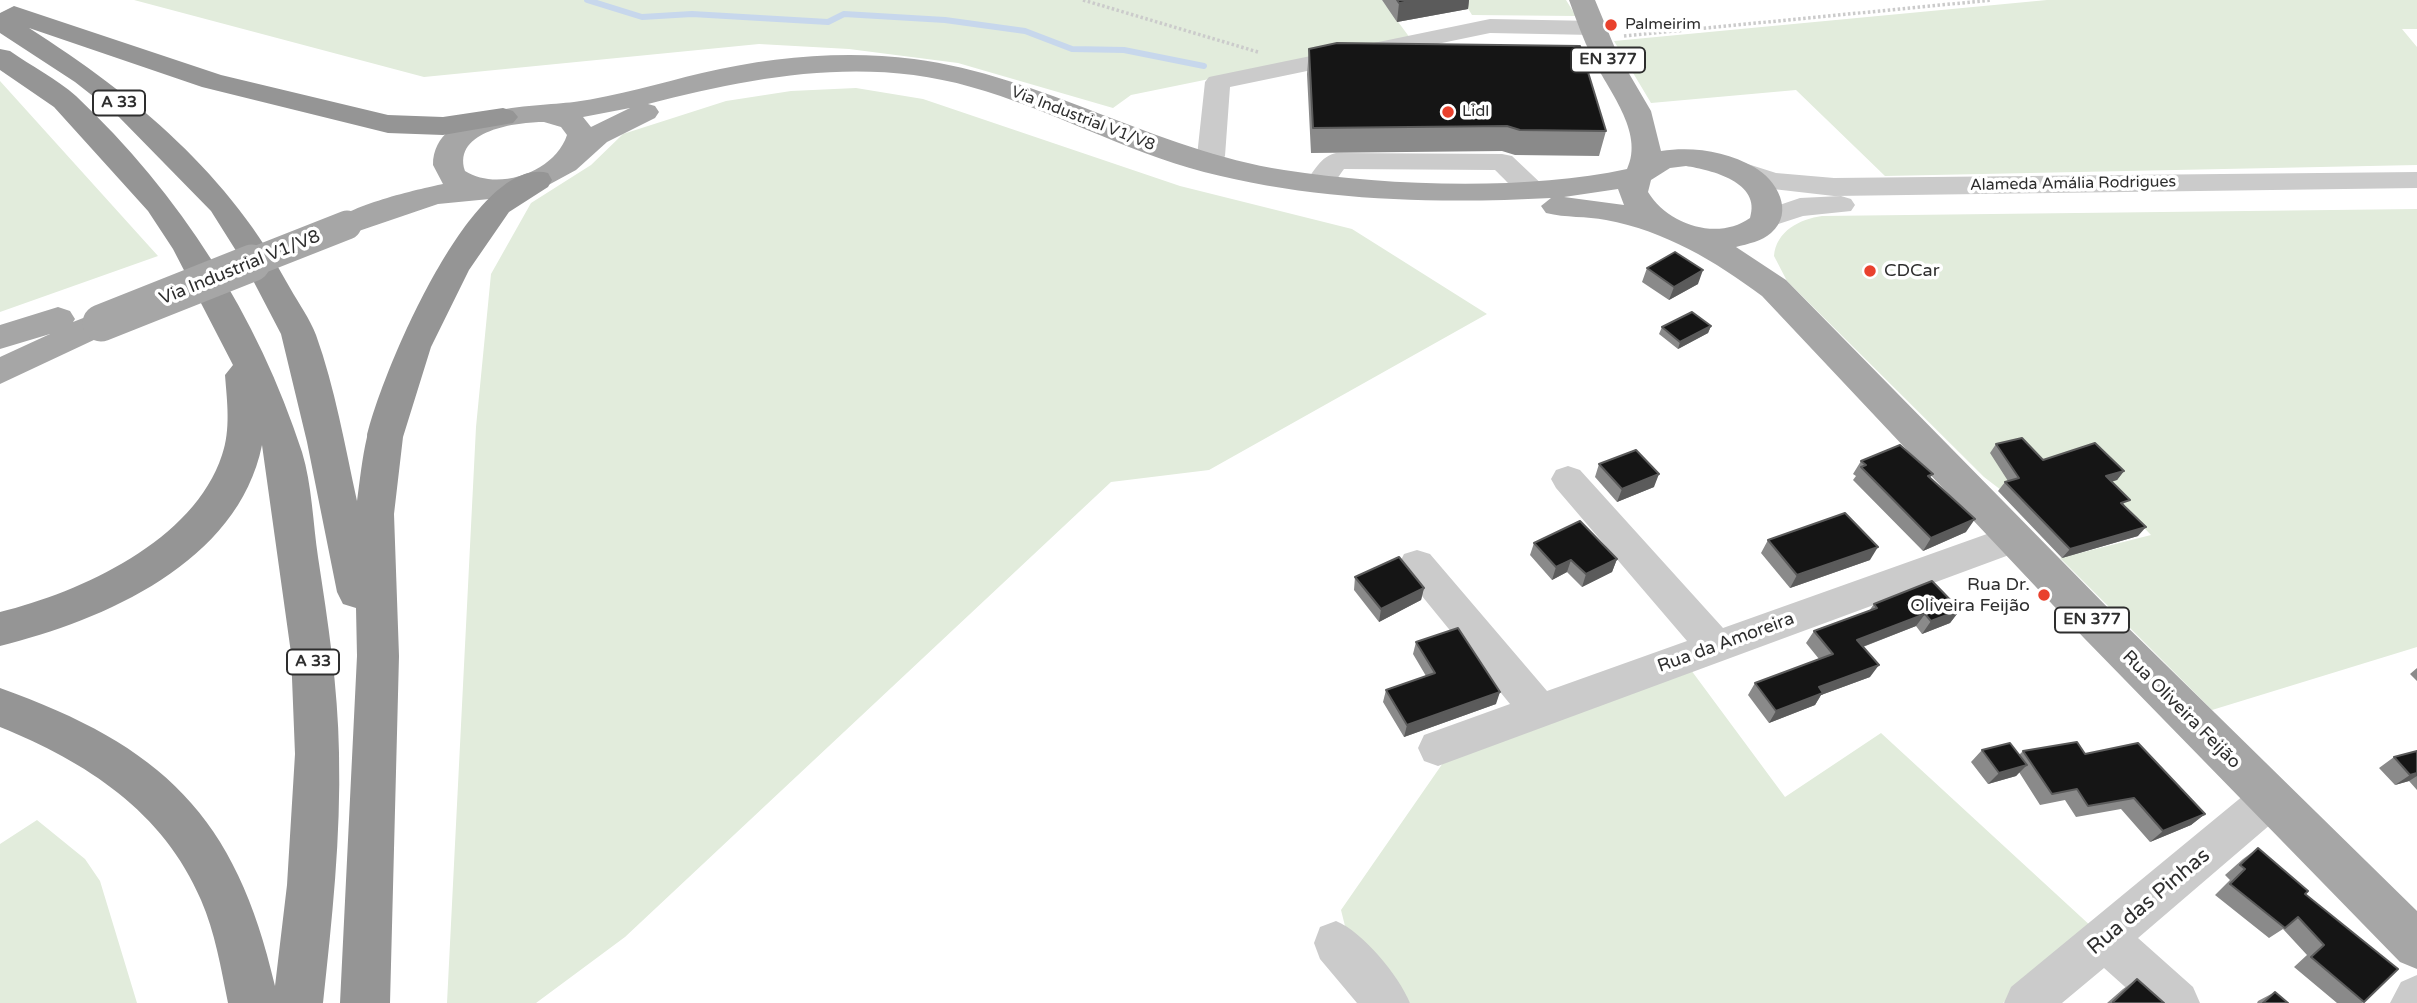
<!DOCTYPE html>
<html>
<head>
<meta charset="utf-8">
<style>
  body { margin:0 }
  canvas { display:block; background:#fff }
</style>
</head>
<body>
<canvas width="2417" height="1003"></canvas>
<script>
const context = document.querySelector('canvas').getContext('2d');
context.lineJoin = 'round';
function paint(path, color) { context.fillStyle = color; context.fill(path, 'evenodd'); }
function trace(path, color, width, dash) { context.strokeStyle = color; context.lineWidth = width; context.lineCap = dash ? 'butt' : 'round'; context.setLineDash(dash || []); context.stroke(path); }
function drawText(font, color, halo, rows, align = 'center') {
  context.font = font + ' "Varela Round",sans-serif'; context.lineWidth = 7; context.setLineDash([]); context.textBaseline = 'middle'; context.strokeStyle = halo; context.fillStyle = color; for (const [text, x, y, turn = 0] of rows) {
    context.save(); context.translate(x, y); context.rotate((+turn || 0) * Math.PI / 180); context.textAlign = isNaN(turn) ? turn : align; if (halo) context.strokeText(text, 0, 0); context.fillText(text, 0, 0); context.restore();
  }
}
const green = new Path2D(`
  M134 0H1382L1410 38 1131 95 1113 108 958 63 849 49 759 44 424 77Z
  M1463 0H1566L1576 16 1472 15Z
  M2047 0H2417V29H2402L2417 47V165L1885 176 1796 90 1651 103 1614 41Z
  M0 81 158 256 0 312Z
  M856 88 923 99 1180 186 1352 229 1487 314 1209 470 1111 482 625 937 536 1003H447L476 427 491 274 531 203 591 165 623 134 726 101 791 91Z
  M2417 209V647L2212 710 2060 558 2151 535 2127 510 2001 490 1984 477 1787 281 1774 256C1776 231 1800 219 1822 216Z
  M1691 670 1785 797 1881 733 2093 928 2003 1003H1410L1345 926 1341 910 1445 760Z
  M37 820 85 859 100 881 137 1003H0V844Z`);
const stream = new Path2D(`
  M587 0 642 17 692 14 828 22 844 14 945 20 1025 31 1072 49 1124 50 1204 66`);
const path = new Path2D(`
  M1083 0 1258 52
  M1624 36 1992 0`);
const minor = new Path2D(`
  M1490 19 1594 21 1603 23 1606 28 1603 33 1594 35 1490 33 1230 87 1225 156 1216 169H1196L1192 163 1197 156 1205 82 1209 77Z
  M1336 153 1502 154 1512 156 1548 190 1544 196C1522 202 1510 184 1495 170L1344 169C1333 184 1329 195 1309 190L1305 184C1313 172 1321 156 1336 153Z
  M1732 159 1776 173 1834 178 2417 172V188L1834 196 1773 189 1722 173 1718 167 1722 161Z
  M1841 196 1851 199 1855 205 1851 211 1803 216 1766 228 1756 225 1752 219 1756 213 1800 198Z
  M1568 466 1580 470 1723 628 2015 524 2028 528 2033 538 2028 548 1438 766 1424 761 1418 748 1424 735 1510 704 1404 574 1399 564 1404 554 1417 550 1430 554 1547 691 1687 641 1556 488 1551 479 1556 470Z
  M2270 780 2285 786 2291 799 2285 812 2138 938 2193 987 2200 1003H2143L2104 968 2062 1003H2004L2011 987 2255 786Z
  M1336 921C1363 932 1399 976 1410 1003H1357L1320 959 1314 943 1320 927Z
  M2417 975V1003H2390L2401 982Z`);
const major = new Path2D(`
  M1569 0H1595L1617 53 1651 111 1661 151C1691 146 1727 151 1754 167 1777 180 1795 212 1771 233 1762 241 1748 244 1736 247L1786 280 2114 614 2417 911V969L2400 962 2084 638 1762 296C1715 261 1665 231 1606 220 1586 216 1566 218 1546 213L1541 206 1551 198C1435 204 1317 201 1204 172 1124 151 1050 109 971 87 863 56 753 77 648 104L655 106 659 112 655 118 607 142 576 170 541 189 510 197 438 204 347 235 336 232 331 225C344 206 419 189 443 184L433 165C434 104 533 107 574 102 618 96 660 83 702 73 771 57 843 50 914 59 1043 76 1155 150 1284 170 1387 186 1525 191 1627 169 1645 132 1607 89 1592 57 1583 39 1576 19 1569 0ZM630 108 591 127 583 117ZM544 122 561 127 567 135C555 172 498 192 465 171 452 130 518 122 544 122ZM1686 166C1711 170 1762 182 1750 218 1718 241 1668 225 1648 192L1651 180 1670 168ZM1618 189 1624 205 1564 197Z
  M58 307 70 311 75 319 73 322 101 311 113 315 118 323 113 331 0 384V357L50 334 0 349V325Z`);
const highway = new Path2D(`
  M14 6 221 75 388 115 443 117 503 108 513 111 518 117 513 123 443 135 388 133 202 87 29 28C137 97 229 174 290 288 299 304 310 319 316 335 335 388 345 446 357 501 360 480 362 458 367 437 380 378 472 154 548 173L552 180 548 187 509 212 469 270 431 347 403 437 394 514 399 656 390 1003H340L357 656 356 608 343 604 337 592 307 442 281 334 245 265 211 211 117 115 75 82 0 33V13Z
  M0 49 10 51C31 66 57 79 76 96 180 194 258 316 302 452 312 485 313 523 318 557 328 622 338 687 339 753 341 837 332 920 323 1003H228C221 968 215 932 201 900 163 811 86 762 0 727V688C162 746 236 815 275 986L287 885 295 754 291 653 262 445C238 563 104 620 0 646V612C81 592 194 541 222 455 231 430 227 401 225 375L233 365 173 249 148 211 54 107 0 70Z`);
const majorBridgeFar1 = new Path2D(`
  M248 264 347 225`);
const majorBridge = new Path2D(`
  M101 323 252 263`);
const wall = new Path2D(`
  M1382 0H1469L1468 9 1397 22Z
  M1309 49 1606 131 1599 156 1515 155 1502 151 1311 153 1307 74Z
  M1647 268 1698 284 1669 300 1642 282Z
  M1711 326 1708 333 1678 349 1659 334 1662 327Z
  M1996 444 2043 460 2124 471 2117 480 2111 481 2125 506 2138 536 2062 558 1998 491 2005 482 2008 481 1990 453Z
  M1861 461 1933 474 1930 478 1966 532 1923 551 1853 480 1856 476 1853 474Z
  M1599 464 1654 487 1617 502 1595 477Z
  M1768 540 1870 560 1790 588 1761 553Z
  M1534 543 1617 559 1612 572 1582 587 1567 572 1552 580 1530 555Z
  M1355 577 1424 588 1421 600 1379 622 1354 590Z
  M1874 604 1960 610 1950 623 1922 634 1916 626 1863 647 1870 677 1821 695 1815 705 1769 723 1748 695 1755 683 1819 659 1806 643 1814 631 1869 611Z
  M1416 642 1496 704 1404 737 1383 702 1386 690 1426 676 1413 654Z
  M2417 668V681L2410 674Z
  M1982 750 2019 755 2023 751 2085 754 2205 814 2191 825 2150 842 2121 809 2076 817 2065 800 2040 805 2019 772 2016 776 1988 784 1971 762Z
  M2417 751V790L2409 781 2395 785 2379 768 2394 757Z
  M2258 848 2305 894 2364 1002 2362 1003H2337L2294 967 2307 955 2283 929 2269 938 2215 895 2230 880 2225 875 2243 859Z
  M2137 979 2164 1003H2107L2123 989Z
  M2275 992 2288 1003H2257L2258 1001Z`);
const shadedWall = new Path2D(`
  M1415 0H1469L1468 9 1397 22 1399 3Z
  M1703 270 1698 284 1669 300 1674 287Z
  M1711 326 1708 333 1678 349 1680 342Z
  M2124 471 2117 480 2099 486 2106 476Z
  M1659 474 1654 487 1617 502 1622 489Z
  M1975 519 1966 532 1923 551 1931 538Z
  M2146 527 2138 536 2062 558 2070 549Z
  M1878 547 1870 560 1790 588 1797 575Z
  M1617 559 1612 572 1582 587 1586 574Z
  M1571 560 1567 572 1552 580 1556 567Z
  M1424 588 1421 600 1379 622 1381 609Z
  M1960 610 1950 623 1922 634 1931 621Z
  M1925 614 1916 626 1849 652 1857 640Z
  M1879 665 1870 677 1821 695 1815 705 1769 723 1776 711 1819 687Z
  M1500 692 1496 704 1404 737 1407 725Z
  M2027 765 2016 776 1988 784 1999 773Z
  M2417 773V776L2409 781 2395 785 2410 775Z
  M2205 814 2191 825 2150 842 2163 831Z`);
const building = new Path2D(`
  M1397 0H1415L1399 3Z
  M1337 43 1580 46 1606 131 1520 130 1507 126 1313 128 1309 49Z
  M1675 252 1703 270 1674 287 1647 268Z
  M1692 312 1711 326 1680 342 1662 327Z
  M2022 438 2043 460 2095 443 2124 471 2106 476 2130 500 2121 503 2146 527 2070 549 2005 482 2019 478 1996 444Z
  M1900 445 1933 474 1928 476 1975 519 1931 538 1861 467 1866 465 1861 461Z
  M1636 450 1659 474 1622 489 1599 464Z
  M1845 513 1878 547 1797 575 1768 540Z
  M1580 521 1617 559 1586 574 1571 560 1556 567 1534 543Z
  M1399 557 1424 588 1381 609 1355 577Z
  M1932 581 1960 610 1931 621 1925 614 1857 640 1879 665 1819 687 1823 693 1776 711 1755 683 1833 654 1814 631 1877 608 1874 604Z
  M1458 628 1500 692 1407 725 1386 690 1435 673 1416 642Z
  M2077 742 2085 754 2138 743 2205 814 2163 831 2134 798 2088 806 2077 789 2052 794 2023 751Z
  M2010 743 2027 765 1999 773 1982 750Z
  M2417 751V773L2410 775 2394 757Z
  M2258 848 2308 891 2305 894 2398 969 2364 1002 2311 957 2324 945 2298 917 2285 928 2230 884 2245 869 2240 865Z
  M2137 979 2164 1003H2114L2113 1002Z
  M2275 992 2288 1003H2263Z`);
const markers = [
  [1611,25,7,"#e9412d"],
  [1448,112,7,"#e9412d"],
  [1870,271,7,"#e9412d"],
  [2044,595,7,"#e9412d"]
];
const farPoinames = [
  ["Palmeirim",1625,25],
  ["Lidl",1462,112]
];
const shields = [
  [1608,60,74],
  [119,103,52],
  [2092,620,74],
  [313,662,52]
];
const shieldNames = [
  ["EN 377",1608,60],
  ["A 33",119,103],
  ["EN 377",2092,620],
  ["A 33",313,662]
];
const farStreetnames = [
  ["Via Industrial V1/V8",1083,119,21],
  ["Alameda Amália Rodrigues",2073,184,-1]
];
const streetNames = [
  ["Via Industrial V1/V8",240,268,-22],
  ["Rua da Amoreira",1726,643,-20],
  ["Rua Oliveira Feijão",2181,710,45]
];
const poiNames = [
  ["CDCar",1884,271],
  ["Rua Dr.",2030,585,"right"],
  ["Oliveira Feijão",2030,606,"right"]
];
const nearStreetnames = [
  ["Rua das Pinhas",2149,902,-40]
];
paint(green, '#e2ecdc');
trace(stream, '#c7d7ec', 6);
trace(path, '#cbcbcb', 3.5, [2.5, 2.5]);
paint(minor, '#cbcbcb');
paint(major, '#a6a6a6');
paint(highway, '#959595');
trace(majorBridgeFar1, '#a6a6a6', 29);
trace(majorBridge, '#a6a6a6', 37);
paint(wall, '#8a8a8a');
paint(shadedWall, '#5b5b5b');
paint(building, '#151515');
trace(building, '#5b5b5b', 2);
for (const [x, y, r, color] of markers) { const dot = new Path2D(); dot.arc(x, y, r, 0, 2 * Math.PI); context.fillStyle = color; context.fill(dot); trace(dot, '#fff', 2.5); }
drawText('16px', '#2e2e2e', '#fff', farPoinames, 'left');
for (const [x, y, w] of shields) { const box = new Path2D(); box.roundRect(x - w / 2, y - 12.5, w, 25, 5); context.fillStyle = '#fff'; context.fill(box); trace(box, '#2e2e2e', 2); }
drawText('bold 16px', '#2e2e2e', null, shieldNames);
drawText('16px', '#2e2e2e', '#fff', farStreetnames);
drawText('18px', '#2e2e2e', '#fff', streetNames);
drawText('18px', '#2e2e2e', '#fff', poiNames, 'left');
drawText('21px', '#2e2e2e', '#fff', nearStreetnames);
</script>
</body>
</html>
